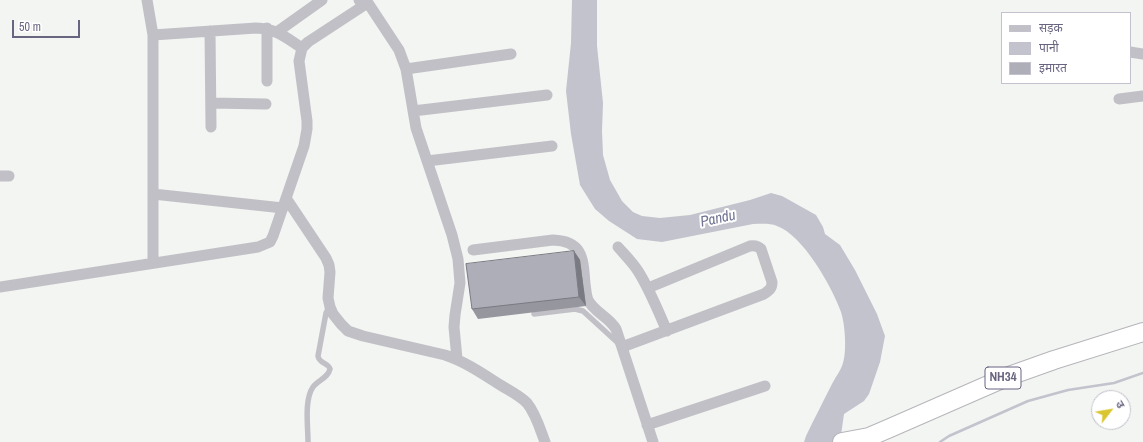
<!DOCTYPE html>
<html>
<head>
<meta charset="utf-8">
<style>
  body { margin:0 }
  #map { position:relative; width:1143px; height:442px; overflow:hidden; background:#f2f5f1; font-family:"Archivo Narrow","Noto Sans Devanagari",sans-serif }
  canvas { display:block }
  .legend { position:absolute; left:1001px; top:12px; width:130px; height:72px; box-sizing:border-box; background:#fff; border:1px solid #c3c1cd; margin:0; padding:5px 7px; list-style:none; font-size:12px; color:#686581 }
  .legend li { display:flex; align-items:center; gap:8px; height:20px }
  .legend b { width:20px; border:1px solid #c3c1cd }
  .north { position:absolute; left:1091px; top:390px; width:40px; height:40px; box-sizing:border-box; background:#fff; border:1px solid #c3c1cd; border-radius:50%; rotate:59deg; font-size:11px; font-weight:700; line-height:16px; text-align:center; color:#686581 }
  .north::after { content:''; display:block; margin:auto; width:14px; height:18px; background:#d9c52d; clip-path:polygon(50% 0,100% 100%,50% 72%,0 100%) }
  .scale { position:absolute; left:12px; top:20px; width:68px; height:18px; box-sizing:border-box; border:2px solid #686581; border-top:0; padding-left:5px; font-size:12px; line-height:14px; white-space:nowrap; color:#686581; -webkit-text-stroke:3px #fff; paint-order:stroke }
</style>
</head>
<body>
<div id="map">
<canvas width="1143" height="442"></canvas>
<ul class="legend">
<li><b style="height:5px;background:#c1c0c7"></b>सड़क</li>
<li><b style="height:11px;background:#c2c3cd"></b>पानी</li>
<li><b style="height:11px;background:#aeaeb9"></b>इमारत</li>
</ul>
<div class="north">उ</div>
<div class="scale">50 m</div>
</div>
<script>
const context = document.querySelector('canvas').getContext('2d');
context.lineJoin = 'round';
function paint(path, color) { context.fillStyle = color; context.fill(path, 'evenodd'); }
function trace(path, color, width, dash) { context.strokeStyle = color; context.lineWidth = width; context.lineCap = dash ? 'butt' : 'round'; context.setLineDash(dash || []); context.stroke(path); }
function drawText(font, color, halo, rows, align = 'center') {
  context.font = font + ' "Archivo Narrow",sans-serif'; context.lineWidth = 4; context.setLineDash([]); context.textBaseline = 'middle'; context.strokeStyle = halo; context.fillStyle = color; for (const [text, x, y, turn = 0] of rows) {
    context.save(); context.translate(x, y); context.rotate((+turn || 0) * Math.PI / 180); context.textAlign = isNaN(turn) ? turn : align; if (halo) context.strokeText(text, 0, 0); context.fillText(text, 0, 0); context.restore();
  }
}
const water = new Path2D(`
  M572 0H597V46L603 103 602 131 603 155 610 180 622 201 633 212 642 216 660 218 690 215 750 200 771 193 782 196 816 215 823 227 825 234 840 245 855 270 877 314 885 336 880 362 869 394 864 401 844 414 840 442H804L806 436C814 419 823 402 832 384 835 378 841 370 843 363 847 351 845 324 841 312 832 287 803 235 777 226 770 223 761 224 753 224L662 242 637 239 609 221 595 209 580 185 571 134 566 91 571 43Z`);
const stream = new Path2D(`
  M940 442 949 436 1028 401 1068 390 1114 383 1143 373`);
const service = new Path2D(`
  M534 314 575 309 583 311 618 343
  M308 442C308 426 304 400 313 387 318 380 328 378 330 369 328 362 319 364 318 356L326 313 329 307`);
const minor = new Path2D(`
  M147 0 153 35V263
  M368 3 399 50 406 69 416 128 452 235 458 259 460 283 455 315 454 327 457 359
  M210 31 211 127
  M277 32 322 0
  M153 35 256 28C277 29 285 37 302 48
  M1130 52 1143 54
  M406 69 511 54
  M267 81V28
  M1119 99 1143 96
  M211 103 266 104
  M413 111 547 95
  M427 161 552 146
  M0 176H9
  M153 194 283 208
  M286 198 326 258 329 265 330 272 328 298 330 307 333 314 341 324 348 331 363 336 445 355C466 362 483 374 502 386 510 391 520 396 527 403 536 414 540 429 545 442
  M618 247C625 255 633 263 638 271 650 290 658 311 667 331
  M473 250 553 240C584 241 583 260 585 284 586 290 586 295 588 300 594 312 609 317 616 329L653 442
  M0 287 258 247 270 242 273 236 304 146 307 129V121L299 61 302 48 308 42 363 6 359 0
  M622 347 764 294C770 290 772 288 772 282L761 249C758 246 755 245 750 246L648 288
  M647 425 765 386`);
const trunk = new Path2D(`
  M842 442 869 437 890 428 1009 376 1054 360 1143 332`);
const wall = new Path2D(`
  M574 251 580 260 586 306 478 319 472 309Z`);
const shadedWall = new Path2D(`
  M574 251 580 260 586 306 579 297Z`);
const building = new Path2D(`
  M574 251 579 297 472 309 466 264Z`);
const shields = [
  [1003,378,36]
];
const shieldNames = [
  ["NH34",1003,378]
];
const waterNames = [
  ["Pandu",718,219,-12]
];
paint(water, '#c2c3cd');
trace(stream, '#c2c3cd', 2.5);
trace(trunk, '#b6b5bb', 20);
trace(service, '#c1c0c7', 5.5);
trace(minor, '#c1c0c7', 11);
trace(trunk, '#fff', 18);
paint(wall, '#96969f');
paint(shadedWall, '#7a7a82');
paint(building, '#aeaeb9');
trace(building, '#7a7a82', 1);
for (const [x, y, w] of shields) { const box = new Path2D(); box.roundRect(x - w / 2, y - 11, w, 22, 3); context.fillStyle = '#fff'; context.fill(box); trace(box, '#686581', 1); }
drawText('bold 13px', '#686581', null, shieldNames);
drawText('italic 15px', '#707392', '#fff', waterNames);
</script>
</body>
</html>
